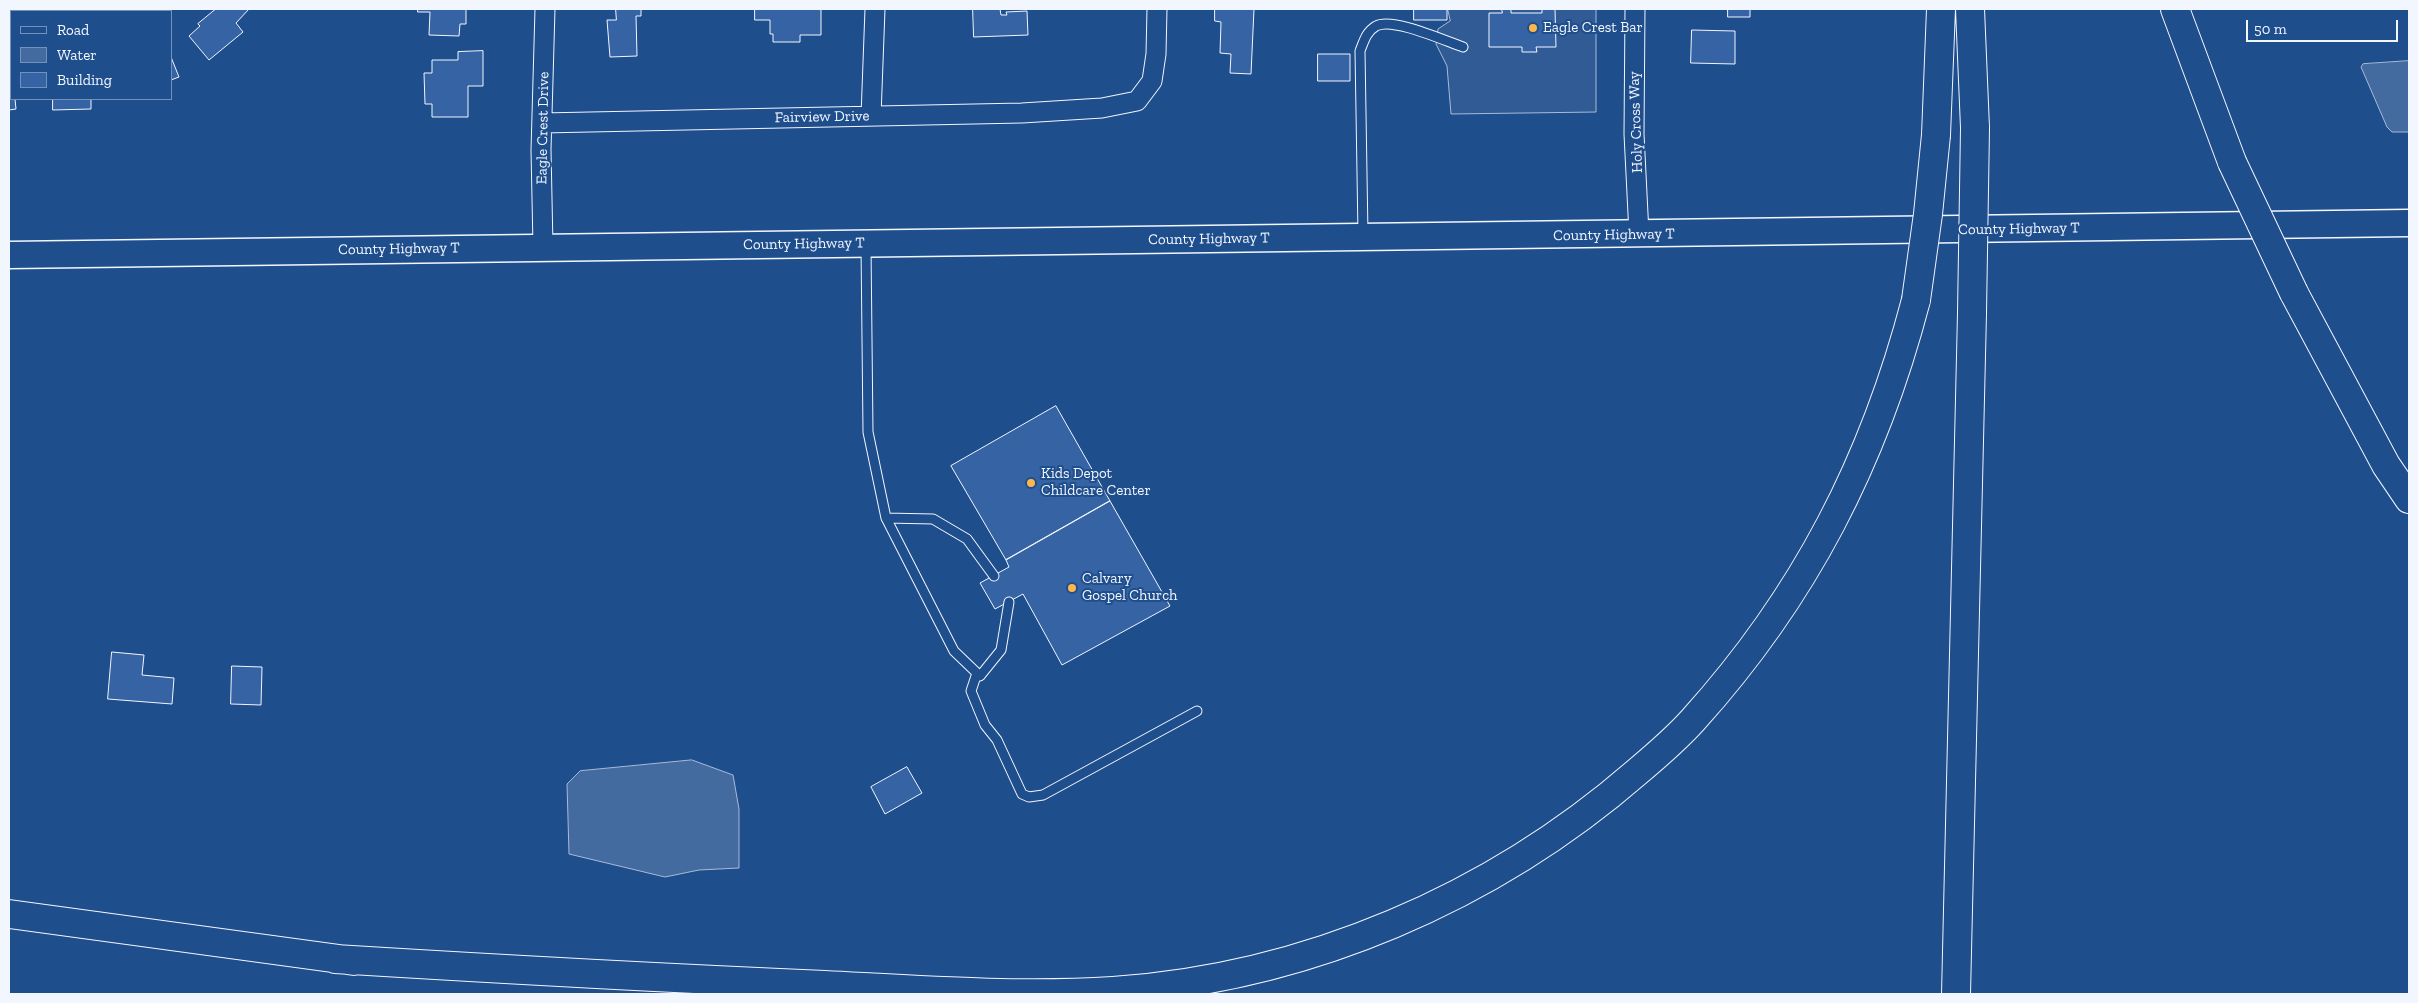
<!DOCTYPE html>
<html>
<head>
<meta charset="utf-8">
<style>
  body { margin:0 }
  #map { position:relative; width:2418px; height:1003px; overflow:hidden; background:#1f4e8c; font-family:"Zilla Slab",serif }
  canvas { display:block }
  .frame { position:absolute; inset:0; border:10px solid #f2f6ff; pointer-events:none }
  .legend { position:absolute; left:10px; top:10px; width:162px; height:90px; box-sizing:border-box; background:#1f4e8c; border:1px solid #7391ba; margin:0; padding:6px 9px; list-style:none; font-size:15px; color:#f2f6ff }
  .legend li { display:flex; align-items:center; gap:10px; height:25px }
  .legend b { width:25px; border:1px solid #7391ba }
  .scale { position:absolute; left:2246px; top:20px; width:152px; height:22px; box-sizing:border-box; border:2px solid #f2f6ff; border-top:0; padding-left:6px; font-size:15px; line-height:18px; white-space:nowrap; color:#f2f6ff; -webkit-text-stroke:4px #1f4e8c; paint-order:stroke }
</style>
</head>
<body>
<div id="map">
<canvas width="2418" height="1003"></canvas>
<div class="frame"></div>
<ul class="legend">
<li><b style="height:6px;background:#1f4e8c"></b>Road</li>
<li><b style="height:14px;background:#446ba0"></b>Water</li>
<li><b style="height:14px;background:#3563a3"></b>Building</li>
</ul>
<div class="scale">50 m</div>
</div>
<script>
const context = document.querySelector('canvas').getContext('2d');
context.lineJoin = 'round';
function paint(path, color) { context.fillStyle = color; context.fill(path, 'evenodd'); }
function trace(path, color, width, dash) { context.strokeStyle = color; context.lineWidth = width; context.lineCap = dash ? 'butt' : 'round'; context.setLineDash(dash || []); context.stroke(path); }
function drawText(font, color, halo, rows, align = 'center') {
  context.font = font + ' "Zilla Slab",serif'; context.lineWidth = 4; context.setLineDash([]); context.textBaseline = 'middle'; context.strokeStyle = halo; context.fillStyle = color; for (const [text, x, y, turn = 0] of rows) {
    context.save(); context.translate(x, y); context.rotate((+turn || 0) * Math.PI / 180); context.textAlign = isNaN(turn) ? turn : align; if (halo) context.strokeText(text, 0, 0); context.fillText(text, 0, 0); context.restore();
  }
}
const built = new Path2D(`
  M1448 9H1596V112L1451 114 1447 66 1436 44 1438 29 1450 21Z`);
const water = new Path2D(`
  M2409 61V132H2392L2387 127 2361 67 2363 64Z
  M692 760 733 775 739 809V868L699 870 665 877 569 854 567 784 580 771Z`);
const building = new Path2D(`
  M216 9H249L236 23 243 32 209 60 189 36 200 26 198 24Z
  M418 9H466V24H460L459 36 429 35 430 12H418Z
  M616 9H641V16H636L637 56 610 57 607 20H616Z
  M755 9H821V35H800V42H773V34H770V20H755Z
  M973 9H1000L1001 15H1007L1006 12 1027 11 1028 35 974 37Z
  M1215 9H1254L1251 74 1230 73 1231 54 1220 53 1221 22 1215 21Z
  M1414 9H1447V20H1414Z
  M1502 9H1511V13H1542V9H1555L1556 47H1536L1537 52H1522V47H1489V13H1502Z
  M1728 9H1750V17H1728Z
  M1692 30 1735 31V64L1691 63Z
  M483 51V86H468V117H432V104H425L424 73H432V60H458V52Z
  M1318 54H1350V81H1318Z
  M171 57 179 77 171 80Z
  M9 63H11V99H15L16 109 9 110Z
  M53 99H91V109L53 110Z
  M1056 406 1110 501 1006 560 951 466Z
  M1110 501 1170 606 1062 665 1023 594 995 609 980 583 1009 567 1006 560Z
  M112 652 144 655 142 675 174 678 172 704 108 699Z
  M232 666 262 667 261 705 231 704Z
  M907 767 922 793 885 814 871 787Z`);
const service = new Path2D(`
  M1363 235 1360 51C1364 41 1366 32 1376 26 1393 17 1445 41 1463 47
  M866 246 868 432 886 518 933 519 967 539 994 576
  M886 518 954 651 980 676 1001 650 1009 602
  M977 673 971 691 985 725 997 740 1022 794 1029 797 1043 795 1197 711`);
const minor = new Path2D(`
  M1635 9 1634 134 1639 234
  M9 10 26 9
  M871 116 875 9
  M542 123 1022 113 1102 108 1137 101 1152 81 1156 54 1157 9
  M543 247 541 150 545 9`);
const secondary = new Path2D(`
  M9 255 2409 223`);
const motorway = new Path2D(`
  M1970 9 1975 128
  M2175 9 2232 162
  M1936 135 1941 9
  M2294 293 2386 465 2409 499
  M9 914 354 961
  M335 959C498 969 661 978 825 985 921 990 1017 997 1113 991 1306 978 1492 898 1637 772 1656 756 1676 739 1693 720 1805 596 1874 461 1916 300
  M1956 994 1972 313`);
const motorwayBridge = new Path2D(`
  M2232 162 2294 293
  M1916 300 1928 214 1936 135
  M1972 313 1975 128`);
const markers = [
  [1533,28,5,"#ffb74d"],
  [1031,483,5,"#ffb74d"],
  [1072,588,5,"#ffb74d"]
];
const poiNames = [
  ["Eagle Crest Bar",1543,28],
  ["Kids Depot",1041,474],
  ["Childcare Center",1041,491],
  ["Calvary",1082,579],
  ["Gospel Church",1082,596]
];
const streetNames = [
  ["Fairview Drive",822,117,-1],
  ["Holy Cross Way",1636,122,-92],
  ["Eagle Crest Drive",543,128,-89],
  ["County Highway T",2019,229,-1],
  ["County Highway T",1614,235,-1],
  ["County Highway T",1209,239,-1],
  ["County Highway T",804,244,-1],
  ["County Highway T",399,249,-1]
];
paint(built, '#305b95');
trace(built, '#a8bbd7', 1);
paint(water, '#446ba0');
trace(water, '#a8bbd7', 1);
paint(building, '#3563a3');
trace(building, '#f2f6ff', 1);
trace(service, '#f2f6ff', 11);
trace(minor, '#f2f6ff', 21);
trace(secondary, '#f2f6ff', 29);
trace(motorway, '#f2f6ff', 30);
trace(service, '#1f4e8c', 9);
trace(minor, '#1f4e8c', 19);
trace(secondary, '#1f4e8c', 26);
trace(motorway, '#1f4e8c', 28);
trace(motorwayBridge, '#f2f6ff', 30, []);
trace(motorwayBridge, '#1f4e8c', 28);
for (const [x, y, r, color] of markers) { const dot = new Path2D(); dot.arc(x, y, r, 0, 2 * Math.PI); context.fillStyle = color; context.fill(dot); trace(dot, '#1f4e8c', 2); }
drawText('15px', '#f2f6ff', '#1f4e8c', poiNames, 'left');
drawText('15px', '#f2f6ff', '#1f4e8c', streetNames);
</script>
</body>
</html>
